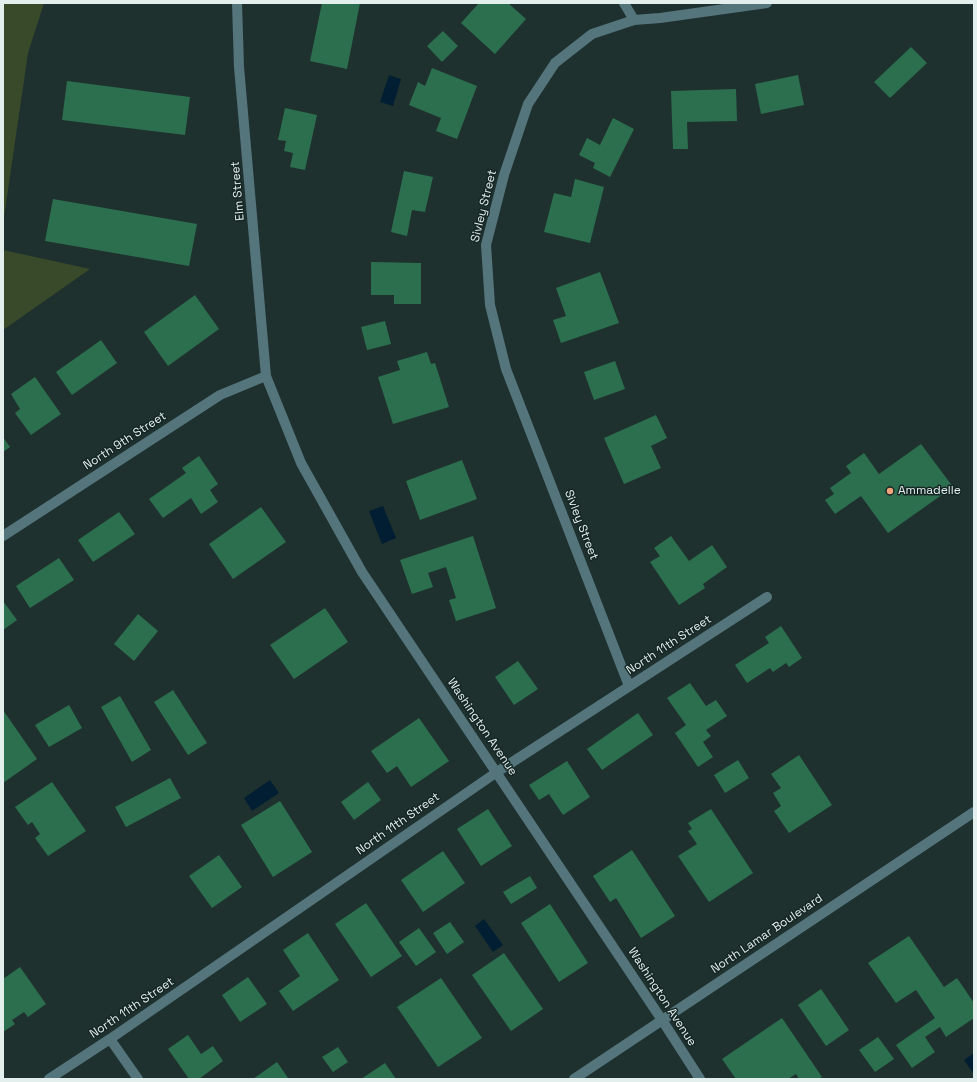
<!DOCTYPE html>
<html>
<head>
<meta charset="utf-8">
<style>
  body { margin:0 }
  #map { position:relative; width:977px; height:1082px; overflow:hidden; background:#1f312f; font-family:"Space Grotesk",sans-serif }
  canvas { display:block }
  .frame { position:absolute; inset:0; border:4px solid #e3efed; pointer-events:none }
</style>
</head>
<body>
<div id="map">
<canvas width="977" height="1082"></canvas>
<div class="frame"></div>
</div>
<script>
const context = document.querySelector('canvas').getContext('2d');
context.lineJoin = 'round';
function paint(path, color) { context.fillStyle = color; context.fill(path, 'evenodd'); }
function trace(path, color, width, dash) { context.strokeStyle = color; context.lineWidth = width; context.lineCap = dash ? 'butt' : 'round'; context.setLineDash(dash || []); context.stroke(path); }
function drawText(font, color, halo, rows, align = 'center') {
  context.font = font + ' "Space Grotesk",sans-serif'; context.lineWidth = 3; context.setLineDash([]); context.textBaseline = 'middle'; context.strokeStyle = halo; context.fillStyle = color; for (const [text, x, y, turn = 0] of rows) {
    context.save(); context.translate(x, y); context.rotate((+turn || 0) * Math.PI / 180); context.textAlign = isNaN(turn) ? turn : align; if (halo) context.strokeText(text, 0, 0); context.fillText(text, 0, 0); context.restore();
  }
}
const green = new Path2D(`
  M3 3H44L28 53 3 224Z
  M3 250 90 269 3 330Z`);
const water = new Path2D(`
  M389 75 401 79 393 106 380 102Z
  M383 506 396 538 382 544 369 511Z
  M270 780 279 793 252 811 244 798Z
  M484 919 503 945 493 952 475 926Z
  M974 1053V1074L964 1060Z`);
const building = new Path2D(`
  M322 3H360L347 69 310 61Z
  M479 3H508L526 19 495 54 461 23Z
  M443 31 458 46 442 62 427 46Z
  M911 47 927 63 890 98 874 82Z
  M432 68 477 86 457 139 436 131 441 118 409 105 418 82 425 86Z
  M798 75 804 105 761 114 755 84Z
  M67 81 190 97 185 135 62 120Z
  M736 89 737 121 687 122 688 149H673L671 91Z
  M285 108 317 115 305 170 290 167 293 153 284 151 286 141 278 140Z
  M613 118 634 129 610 177 593 168 595 163 579 155 587 138 600 145Z
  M404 171 433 177 425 212 412 210 407 236 391 232Z
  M575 179 604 187 590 243 544 232 554 193 571 197Z
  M53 199 197 224 189 266 45 241Z
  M371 262 421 263V304H394V295H371Z
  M600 272 619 323 561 343 553 320 566 316 556 288Z
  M195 295 219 329 168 366 144 332Z
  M385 321 391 344 367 350 361 327Z
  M101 340 117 363 72 395 56 372Z
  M427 352 431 364 435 363 449 407 393 424 378 377 400 370 397 361Z
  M615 361 625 389 594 400 584 372Z
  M35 377 61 414 31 435 15 413 20 409 11 394Z
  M656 415 667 438 651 446 661 468 624 484 604 438Z
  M3 437 10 447 3 452Z
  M921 444 953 487 888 533 861 496 835 514 825 500 834 494 830 488 851 473 846 466 864 453 879 474Z
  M199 456 218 484 210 490 218 502 201 514 191 498 163 518 149 499 186 473 182 468Z
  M462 460 477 499 420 520 406 481Z
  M261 507 286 542 233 579 209 544Z
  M119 512 135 534 93 562 78 540Z
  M473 536 496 608 456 621 449 600 456 598 446 567 428 573 433 587 412 594 400 560Z
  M671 536 689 561 712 545 727 567 703 584 705 588 679 605 650 562 660 556 654 548Z
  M59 558 74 580 30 608 16 586Z
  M3 601 17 620 3 630Z
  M325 608 348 642 294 679 270 645Z
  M138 614 158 631 134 661 114 644Z
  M781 626 802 658 789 667 786 663 773 672 770 668 747 683 735 665 769 643 765 637Z
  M518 661 538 689 514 705 495 677Z
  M690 683 706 706 716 700 727 716 706 730 711 736 703 742 713 757 698 767 675 733 686 725 667 698Z
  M173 690 207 743 188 755 154 702Z
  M120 696 151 750 132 762 101 707Z
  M69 705 82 728 49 747 35 725Z
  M3 710 37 759 3 783Z
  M638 713 653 735 602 770 587 749Z
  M419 718 449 761 411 787 397 766 387 773 371 751Z
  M799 755 832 805 789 833 774 811 781 806 773 793 781 788 771 774Z
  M738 760 749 778 725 793 714 775Z
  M567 761 590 797 563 815 549 794 539 800 529 785Z
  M170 778 181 798 126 827 115 807Z
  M52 782 86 831 48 856 35 838 40 834 32 822 28 825 15 807Z
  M368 782 381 800 354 820 341 802Z
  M280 801 312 852 273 877 241 825Z
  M488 809 512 846 481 866 457 829Z
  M711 809 753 873 709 902 678 856 697 844 688 831 692 829 688 823Z
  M632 850 675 916 641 938 616 898 610 902 593 876Z
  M443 851 465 883 423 912 401 880Z
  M219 855 242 887 212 908 189 876Z
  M530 876 537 888 511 904 503 892Z
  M366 903 402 956 371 977 335 924Z
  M550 904 588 963 559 982 521 923Z
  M450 922 464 942 447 954 433 933Z
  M419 928 436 952 416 966 399 942Z
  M308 933 339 980 293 1011 279 991 300 976 283 950Z
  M909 936 944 987 957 978 974 1003V1018L946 1037 940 1027 925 1037 935 1052 912 1068 896 1045 935 1018 916 990 896 1003 868 963Z
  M504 953 543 1009 511 1031 472 975Z
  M20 967 46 1004 28 1017 24 1012 12 1020 15 1024 3 1032V979Z
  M248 977 267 1004 240 1022 222 995Z
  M441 978 482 1038 438 1067 397 1007Z
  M821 989 849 1030 826 1046 798 1005Z
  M782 1018 822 1077 818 1079H799L796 1074 788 1079H736L722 1059Z
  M188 1035 201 1054 213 1046 223 1061 199 1079H189L168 1049Z
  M878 1037 894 1059 875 1072 859 1050Z
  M338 1047 348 1062 333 1072 322 1057Z
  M277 1062 288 1078 253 1079Z
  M385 1063 396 1079H361Z`);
const minor = new Path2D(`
  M237 3 239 67 266 376 301 463 362 572 662 1020 700 1079
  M624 3 634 20
  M3 536 220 395 266 376
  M629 686 506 369 490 305 486 245 504 175 528 104 555 63 592 34 634 20 660 18 767 3
  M110 1039 138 1079
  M49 1079 110 1039 497 772 767 597
  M574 1079 974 812`);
const markers = [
  [890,491,4,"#f0a27a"]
];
const streetNames = [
  ["Elm Street",238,191,-95],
  ["Sivley Street",484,206,-76],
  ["North 9th Street",125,441,-33],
  ["Sivley Street",581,525,69],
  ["North 11th Street",669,645,-33],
  ["Washington Avenue",482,727,56],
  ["North 11th Street",398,824,-35],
  ["North Lamar Boulevard",767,934,-34],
  ["Washington Avenue",662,997,57],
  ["North 11th Street",132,1008,-34]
];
const poiNames = [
  ["Ammadelle",898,491]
];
paint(green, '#394a2a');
paint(water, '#011e32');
paint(building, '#2c6f4e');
trace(minor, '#55757d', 10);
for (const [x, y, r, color] of markers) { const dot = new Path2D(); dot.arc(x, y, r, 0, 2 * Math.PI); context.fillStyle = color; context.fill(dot); trace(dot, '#152725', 1.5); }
drawText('12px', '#e3efed', '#152725', streetNames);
drawText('12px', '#e3efed', '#152725', poiNames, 'left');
</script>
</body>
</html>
